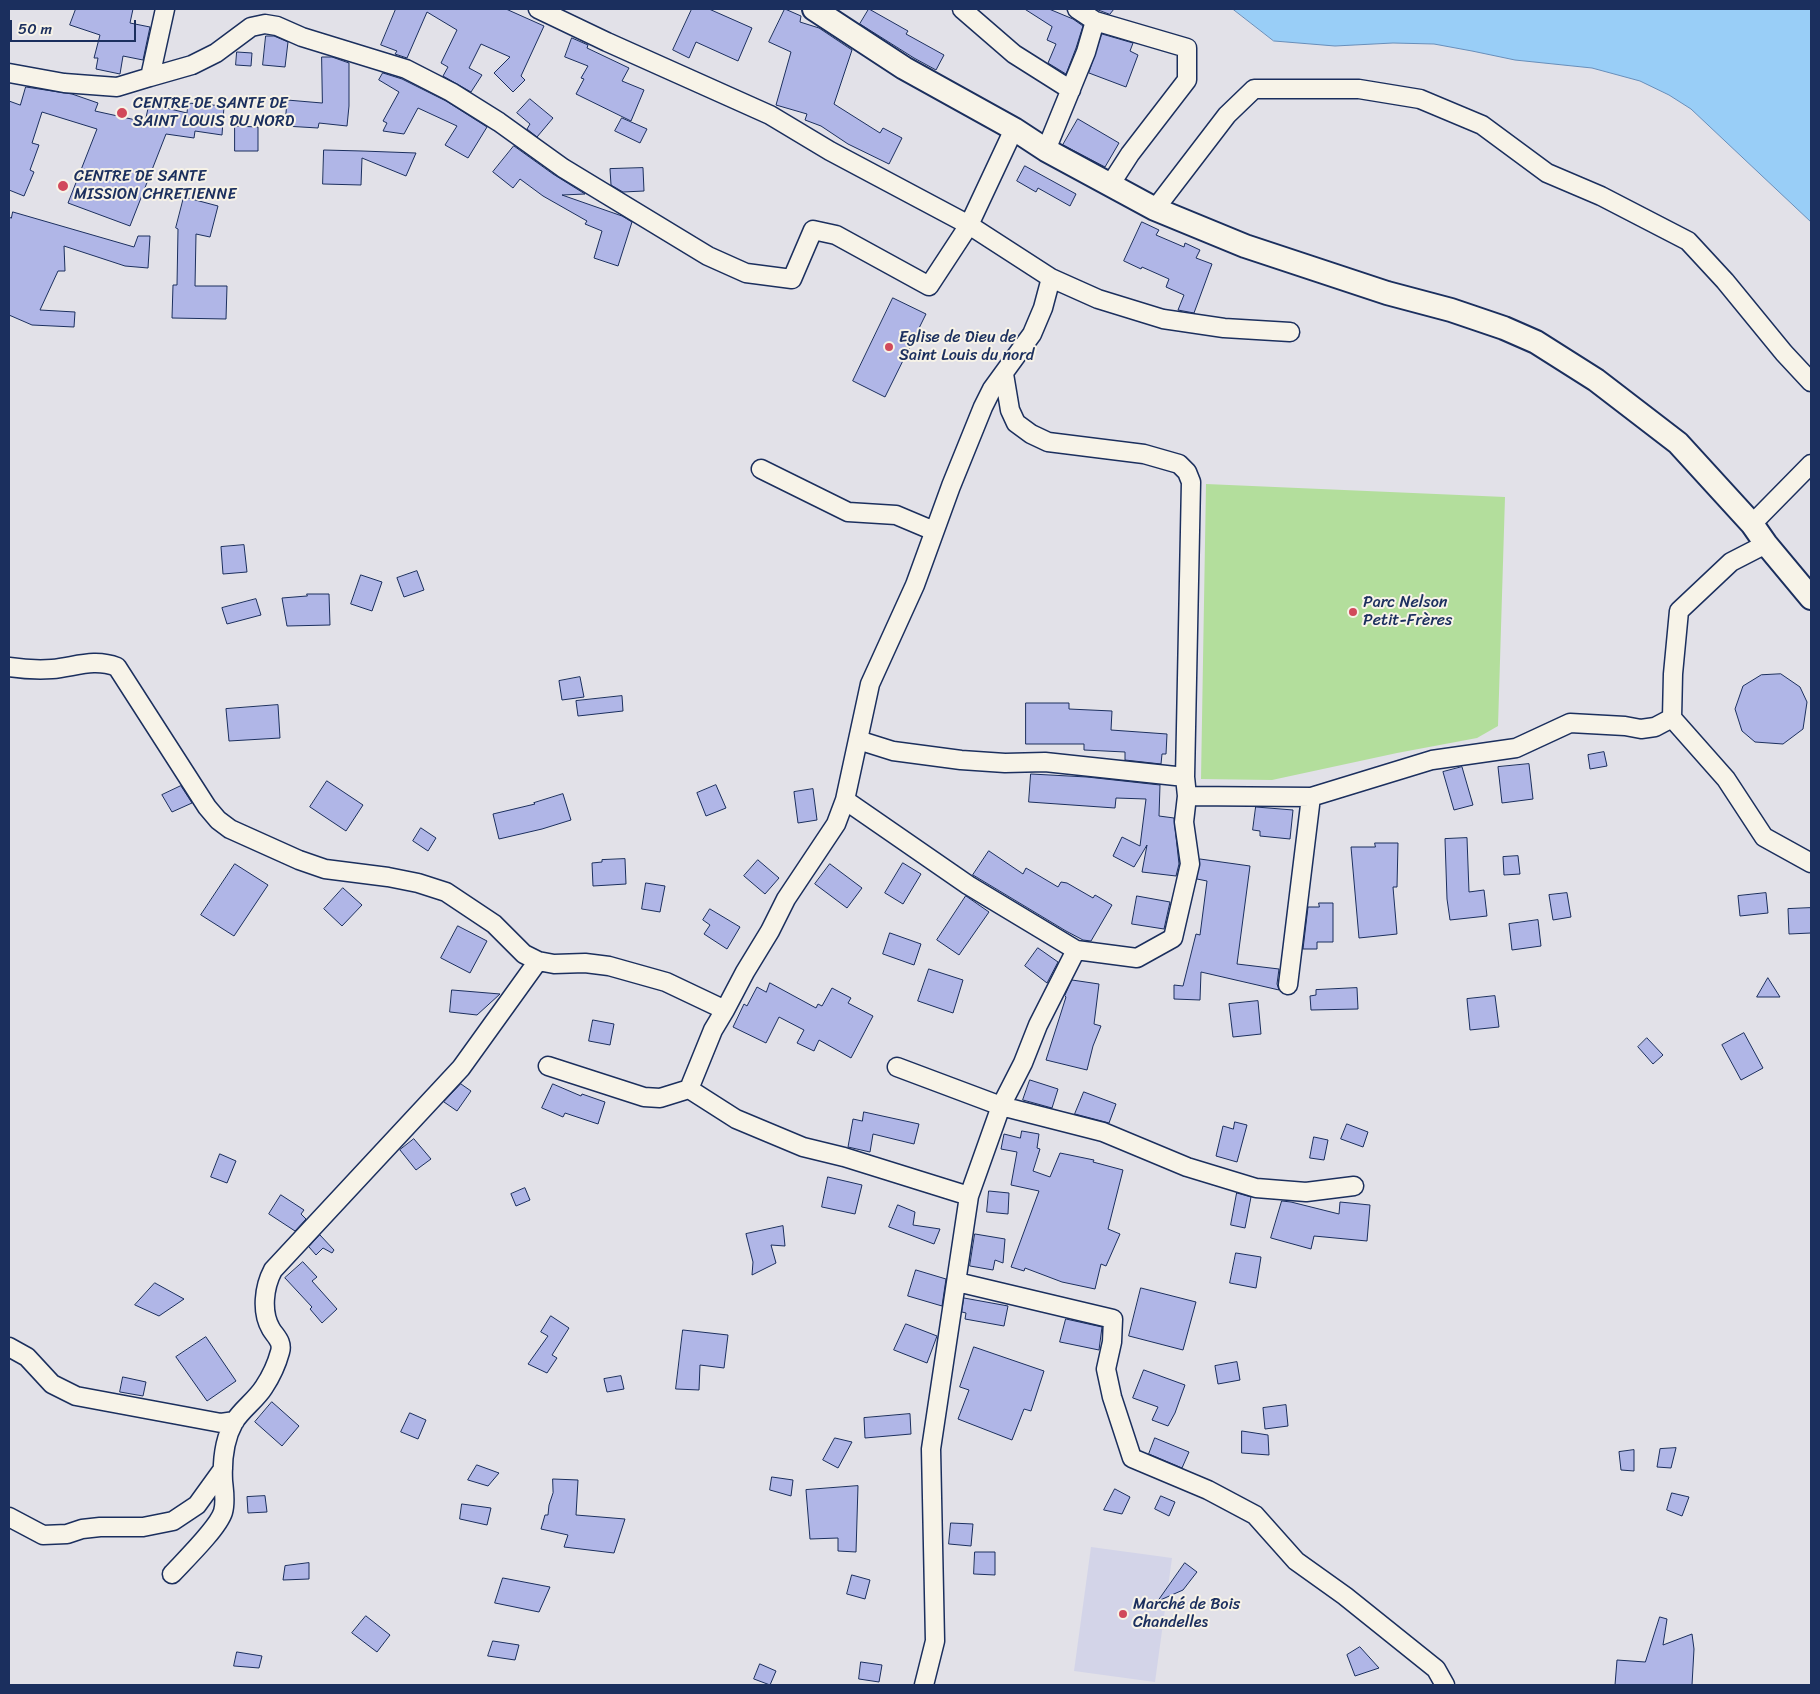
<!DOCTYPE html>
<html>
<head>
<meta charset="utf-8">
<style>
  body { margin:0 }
  #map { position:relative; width:1820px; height:1694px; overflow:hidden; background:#e2e1e8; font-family:Sriracha,sans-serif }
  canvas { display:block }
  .frame { position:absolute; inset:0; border:10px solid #1b2f5e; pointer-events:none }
  .scale { position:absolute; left:10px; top:20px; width:126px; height:22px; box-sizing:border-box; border:2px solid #1b2f5e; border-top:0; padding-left:6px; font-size:15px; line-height:18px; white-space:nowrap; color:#1b2f5e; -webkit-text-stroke:4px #f7f3e8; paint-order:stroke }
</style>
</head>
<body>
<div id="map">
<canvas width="1820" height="1694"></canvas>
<div class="frame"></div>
<div class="scale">50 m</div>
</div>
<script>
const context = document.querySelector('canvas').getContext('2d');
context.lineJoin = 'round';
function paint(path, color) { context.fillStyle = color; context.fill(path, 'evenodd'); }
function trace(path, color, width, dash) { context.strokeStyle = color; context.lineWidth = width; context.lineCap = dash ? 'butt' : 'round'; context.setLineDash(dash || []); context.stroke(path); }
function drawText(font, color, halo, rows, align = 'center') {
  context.font = font + ' Sriracha,sans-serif'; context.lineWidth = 4; context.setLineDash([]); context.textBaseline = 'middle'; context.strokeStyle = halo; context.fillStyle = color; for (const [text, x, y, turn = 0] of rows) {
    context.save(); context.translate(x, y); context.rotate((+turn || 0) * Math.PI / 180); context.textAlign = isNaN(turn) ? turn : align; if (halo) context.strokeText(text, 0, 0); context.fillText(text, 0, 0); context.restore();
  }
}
const built = new Path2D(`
  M1091 1547 1172 1558 1155 1682 1074 1671Z`);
const green = new Path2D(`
  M1206 484 1505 497 1498 726 1477 738 1397 753 1272 780 1201 779Z`);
const water = new Path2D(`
  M1233 9H1811V222L1691 109 1669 95 1640 81 1592 68 1515 60 1472 51 1434 44 1393 43 1335 46 1274 41Z`);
const building = new Path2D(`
  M76 9H133L130 23 150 27 143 60 123 56 120 74 96 69 98 58H94L100 35 70 25Z
  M396 9H506L544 26 521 76 525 80 513 92 494 73 510 57 481 44 469 68 482 75 471 92 443 76 448 67 441 63 457 30 427 12 407 58 395 54 397 51 381 45Z
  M692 9H709L752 28 738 61 696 42 689 58 673 50Z
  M785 9 801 16 800 22 819 28 852 50 834 104 880 133 883 128 902 138 889 164 848 144 821 126 805 120 807 114 776 105 791 52 769 42Z
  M869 9 908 31 906 34 944 55 936 70 914 58 860 24Z
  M1025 9H1049L1073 19 1083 26 1076 48 1066 74 1048 63 1056 44 1047 40 1052 27Z
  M1096 9H1114L1110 14Z
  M1102 34 1133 43 1130 51 1138 55 1126 87 1089 73Z
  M266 36H274L288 42 285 67 263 65Z
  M572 38 588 45 587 48 629 68 622 81 644 90 631 121 576 94 584 79 581 78 588 66 565 57Z
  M237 52 252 53 251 66 236 65Z
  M322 57H332L349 63V106L347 126 319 123 318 128 285 126 287 100 322 103Z
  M383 73 402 79 446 101 487 127 468 158 445 145 457 126 418 108 404 134 383 131 387 123 383 121 399 92 379 80Z
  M26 87 72 94 98 103 95 111 145 122 149 104 187 113 188 103 224 106 222 135 195 131 194 138 166 134 130 226 68 203 97 129 42 112 32 143 39 145 30 170 34 172 24 196 9 190V101L20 105Z
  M530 99 553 118 537 137 527 129 530 124 517 113Z
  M622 118 647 129 640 143 615 131Z
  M1078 119 1119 143 1105 167 1063 145Z
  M235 126 258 127V151H235Z
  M514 146 553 174 585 194 562 195 622 216 632 222 618 266 594 258 602 231 585 224 587 221 543 196 520 179 513 188 493 172Z
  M324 150 362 151 416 153 406 176 362 158 361 185 323 184Z
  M1025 166 1076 194 1070 206 1038 188 1036 192 1017 181Z
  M643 168 644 191 623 192 611 185 610 169Z
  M184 197 218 206 210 237 196 234 195 286H227L226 319 172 318 173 285H177L178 229 176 228Z
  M13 212 134 247 138 236H150L148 268 125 266 64 246 65 271H58L40 310 75 312 74 327 32 325 9 315V217L11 218Z
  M1142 222 1159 230 1156 235 1184 247 1185 243 1200 250 1196 258 1212 264 1194 313 1178 310 1184 295 1166 287 1169 279 1142 267 1141 269 1124 261Z
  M893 298 926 314 885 397 853 381Z
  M244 545 247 572 223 574 221 547Z
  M417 571 424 590 404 597 397 578Z
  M361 575 382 582 372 611 351 604Z
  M307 594H329L330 625 287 626 282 598 307 596Z
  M256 599 261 615 227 624 222 608Z
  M1781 674 1800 687 1807 702 1803 729 1783 744 1755 742 1742 731 1735 709 1743 686 1761 675Z
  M580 677 584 697 562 700 559 681Z
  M622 696 623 711 578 716 576 701Z
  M1026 703H1069V709L1112 711 1111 730 1167 734 1166 754H1162L1161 764 1125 760V752L1084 750V744H1026Z
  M278 705 280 738 229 741 226 709Z
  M1604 752 1607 766 1590 769 1588 755Z
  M1529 764 1533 799 1502 803 1498 767Z
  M1462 767 1473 805 1454 810 1443 772Z
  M1031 774 1087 777 1160 785 1159 816 1174 818 1179 864 1176 876 1142 872 1147 845 1134 867 1113 856 1122 837 1140 846 1146 799 1116 798 1115 808 1029 802Z
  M327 781 363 805 346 831 310 807Z
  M716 785 726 808 706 816 697 793Z
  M181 786 192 803 172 812 162 795Z
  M813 789 817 820 798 823 794 792Z
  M563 794 571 820 542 829 499 839 493 814 535 804 534 803Z
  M1256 807 1293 810 1290 839 1260 836V831L1253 830Z
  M421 828 436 838 428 851 413 841Z
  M1467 838 1469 892 1484 890 1487 916 1450 920 1447 899 1445 839Z
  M1375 843H1398L1397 887H1393L1397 934 1359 938 1351 847H1375Z
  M989 851 1023 874 1026 868 1058 887 1061 882 1067 883 1093 898 1095 895 1112 905 1091 941 1083 940 1066 931 973 875Z
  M1518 856 1520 874 1504 875 1503 857Z
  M625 859 626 884 593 886 592 863 602 862V860Z
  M1200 859 1250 866 1237 964 1279 969 1277 984 1279 990 1201 972 1200 1000 1174 999V985L1183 986 1196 934 1200 935 1207 881 1197 879Z
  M758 860 779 878 765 894 744 876Z
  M903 863 921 874 903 904 885 893Z
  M235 864 268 885 234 936 201 915Z
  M830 864 862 888 847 908 815 884Z
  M646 883 665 886 660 912 642 909Z
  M343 888 362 905 342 926 324 909Z
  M1567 893 1571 917 1553 920 1549 895Z
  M1766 893 1768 913 1740 916 1738 896Z
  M966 896 989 912 959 955 937 940Z
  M1137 896 1170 902 1164 929 1132 924Z
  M1319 903H1333V942H1317V949H1303L1308 907H1319Z
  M1811 908V933L1789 934 1788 909Z
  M710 909 740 927 727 949 704 934 710 925 703 920Z
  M1538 920 1541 946 1512 950 1509 924Z
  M458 926 487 941 470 973 441 958Z
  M890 933 921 944 914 965 883 954Z
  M1038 948 1058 962 1047 983 1025 966Z
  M929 969 963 980 953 1013 918 1001Z
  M1768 978 1780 997H1757Z
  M1072 980 1099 984 1094 1024 1101 1026 1093 1046 1087 1070 1046 1060 1066 997 1065 996Z
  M770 983 816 1008 818 1004 822 1006 832 988 851 998 848 1003 873 1016 851 1058 819 1040 814 1051 797 1043 804 1030 779 1017 766 1043 733 1027 744 1004 747 1006 757 987 766 992Z
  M1357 988 1358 1009 1311 1010 1310 996 1316 995V990Z
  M452 990 500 994 477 1015 450 1012Z
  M1495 996 1499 1027 1470 1030 1467 999Z
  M1258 1001 1261 1034 1233 1037 1229 1004Z
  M593 1020 614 1024 610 1045 589 1041Z
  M1744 1033 1763 1068 1741 1080 1722 1045Z
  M1647 1038 1663 1055 1653 1064 1638 1047Z
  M1030 1080 1058 1089 1052 1108 1023 1100Z
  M461 1084 471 1091 457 1111 444 1102Z
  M553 1084 581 1096 582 1094 605 1102 598 1124 565 1113 563 1117 542 1108Z
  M1084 1092 1116 1104 1109 1123 1075 1114Z
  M864 1112 919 1124 914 1144 873 1134 870 1152 848 1147 853 1119 862 1121Z
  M1235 1122 1247 1125 1237 1162 1216 1156 1223 1126 1233 1129Z
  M1347 1124 1368 1132 1363 1147 1341 1139Z
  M1022 1131 1039 1134 1037 1148 1040 1149 1033 1171 1050 1177 1060 1153 1094 1160 1093 1162 1123 1170 1108 1229 1120 1234 1106 1266 1101 1264 1095 1289 1062 1282 1025 1268 1024 1271 1011 1267 1039 1191 1011 1185 1017 1152 1001 1149 1004 1134 1020 1138Z
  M1314 1137 1328 1140 1324 1160 1310 1158Z
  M414 1139 431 1159 416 1170 400 1150Z
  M220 1154 236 1161 227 1183 211 1177Z
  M828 1177 862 1185 855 1214 822 1207Z
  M525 1188 530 1200 516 1206 511 1194Z
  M989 1191 1009 1193 1008 1214 987 1212Z
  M1237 1193 1251 1197 1245 1228 1231 1225Z
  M281 1195 304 1210 301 1214 306 1219 295 1231 269 1214Z
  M1282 1201 1291 1202 1339 1214 1340 1202 1370 1205 1367 1241 1314 1236 1311 1249 1271 1238Z
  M898 1205 915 1212 913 1225 940 1229 934 1244 889 1227Z
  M783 1226 785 1246 771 1245 776 1263 752 1275 753 1262 746 1234Z
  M975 1234 1005 1239 1003 1263 995 1260 993 1270 970 1266Z
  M320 1235 334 1250 332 1253 323 1248 316 1255 309 1247Z
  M1236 1253 1261 1257 1256 1288 1230 1283Z
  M303 1262 317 1277 312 1281 337 1309 322 1323 310 1309 312 1307 285 1278Z
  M916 1270 946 1279 942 1306 908 1296Z
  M155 1283 184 1299 159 1316 135 1305Z
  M1141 1288 1196 1302 1183 1350 1129 1336Z
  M964 1298 1008 1306 1004 1326 965 1319 966 1313 962 1312Z
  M551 1316 569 1328 552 1355 557 1358 547 1373 528 1364 548 1336 541 1332Z
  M1066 1319 1102 1327 1099 1350 1060 1342Z
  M906 1324 937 1336 927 1363 894 1350Z
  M683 1330 728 1335 724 1368 700 1365 699 1390 676 1389Z
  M206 1337 236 1381 207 1401 176 1357Z
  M974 1347 1044 1371 1031 1411 1024 1409 1012 1440 958 1419 969 1390 960 1387Z
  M1237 1362 1240 1380 1218 1384 1215 1366Z
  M1144 1370 1185 1385 1175 1413 1168 1426 1152 1420 1158 1407 1133 1398Z
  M621 1376 624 1389 607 1392 604 1379Z
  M123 1377 146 1382 143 1396 120 1392Z
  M272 1402 299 1426 282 1446 255 1422Z
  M1286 1405 1288 1426 1265 1429 1263 1408Z
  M410 1413 426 1420 418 1439 401 1432Z
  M910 1414 911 1434 865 1438 864 1418Z
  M1242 1431 1268 1435 1269 1455 1242 1453Z
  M835 1438 852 1442 838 1468 823 1460Z
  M1155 1438 1189 1452 1182 1468 1149 1454Z
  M1676 1448 1671 1468 1657 1467 1660 1449Z
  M1634 1450V1471L1621 1470 1619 1452Z
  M477 1465 499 1473 488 1486 468 1480Z
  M772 1477 793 1480 791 1496 770 1490Z
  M553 1479 578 1480 576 1515 625 1519 614 1553 564 1547 568 1535 541 1529 545 1515H548L549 1505 553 1493Z
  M858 1486 856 1552 838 1551V1538L810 1539 806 1490Z
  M1115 1489 1130 1497 1122 1514 1104 1510Z
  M1672 1493 1689 1497 1682 1516 1667 1510Z
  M265 1496 267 1512 248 1513 247 1497Z
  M1161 1496 1175 1502 1169 1516 1155 1509Z
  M462 1504 491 1508 487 1525 460 1519Z
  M951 1523 973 1524 971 1546 949 1544Z
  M975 1552H995V1575L974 1574Z
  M309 1563V1579L283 1580 285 1566Z
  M1185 1563 1197 1572 1183 1590 1158 1601Z
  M852 1575 870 1580 865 1599 847 1594Z
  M503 1578 550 1587 539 1612 495 1603Z
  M366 1616 390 1635 377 1652 352 1633Z
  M1660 1617 1667 1619 1663 1645 1692 1634 1694 1649 1692 1685H1615L1617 1660 1645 1662Z
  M493 1641 519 1645 515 1660 488 1656Z
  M1360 1647 1379 1668 1355 1676 1347 1655Z
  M237 1652 262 1656 259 1668 234 1666Z
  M861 1662 882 1665 879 1682 859 1679Z
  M760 1664 776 1671 770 1685 754 1679Z`);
const minor = new Path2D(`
  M538 9 607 42 770 115 830 151 969 225 1051 278 1098 299 1163 319 1224 328 1290 332
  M962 9 1014 54 1071 90
  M1077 9 1095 21 1187 48V80L1130 154 1110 185
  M9 73 64 83 117 87 150 77 165 9
  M150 77 192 65 216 53 251 27 265 24 277 26 302 37 406 69 451 92 499 122 563 168 708 256 746 273 792 279 813 230 836 235 929 286 969 225 1014 129
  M1046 150 1086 52 1095 21
  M1155 209 1227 115 1254 89H1359L1420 99 1482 125 1547 173 1601 196 1688 241 1725 281 1784 353 1811 382
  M1004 374 1010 410 1016 423 1031 434 1048 442 1144 454 1179 464 1187 472 1191 482 1185 777 1187 796
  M761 469 848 512 896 515 934 531
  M1752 524 1811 464
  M1766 544 1731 562 1679 611 1673 674 1672 718 1726 779 1764 837 1811 863
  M9 667C23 669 38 670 52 669 75 667 94 658 117 667L207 807 218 820 230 829 299 860 325 869 388 877 418 883 446 892 494 924 524 954 538 961 554 964 585 963 609 966 666 982 725 1010
  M858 740 893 751 961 760 1005 763 1045 762 1185 777
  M845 800 968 885 1076 950
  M1288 985 1311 797
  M548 1066 644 1097 660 1098 689 1089 713 1030 725 1010 745 972 770 931 786 899 836 824 845 800 870 684 915 585 951 486 983 407 992 389 1032 334 1043 308 1051 278
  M897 1067 1001 1106 1103 1132 1187 1167 1256 1188 1306 1192 1354 1186
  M689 1089 736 1119 803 1147 844 1157 969 1196
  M957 1282 1113 1319 1112 1342 1106 1369 1112 1397 1132 1458 1208 1490 1255 1515 1296 1561 1345 1596 1436 1669 1445 1685
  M9 1347 27 1357 52 1384 76 1396 221 1423 235 1421
  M9 1517 43 1535 67 1534 82 1529 100 1527H143L173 1521 197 1505 223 1469
  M172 1574C185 1560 218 1528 223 1512 226 1502 224 1491 223 1481 222 1461 224 1440 234 1422 242 1409 256 1400 264 1387 270 1378 277 1363 280 1352 283 1342 276 1337 271 1329 261 1312 264 1287 273 1270L461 1068 538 961
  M924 1685 935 1641 931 1449 969 1196 1001 1106 1023 1063 1038 1025 1076 950 1137 958 1173 938 1190 864 1184 822 1187 796 1311 797 1432 760 1516 748 1570 723 1625 726 1641 729 1655 727 1672 718`);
const major = new Path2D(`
  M814 9 904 68 1014 129 1046 150 1155 209 1245 246 1387 293 1451 310 1504 328 1536 342 1596 380 1678 443 1752 524 1766 544 1811 598`);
const markers = [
  [122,113,6,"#d1495b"],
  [63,186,6,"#d1495b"],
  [889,347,5,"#d1495b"],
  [1353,612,5,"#d1495b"],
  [1123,1614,5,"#d1495b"]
];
const poiNames = [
  ["CENTRE DE SANTE DE",133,104],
  ["SAINT LOUIS DU NORD",133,122],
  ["CENTRE DE SANTE",74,177],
  ["MISSION CHRETIENNE",74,195],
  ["Eglise de Dieu de",899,338],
  ["Saint Louis du nord",899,356],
  ["Parc Nelson",1363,603],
  ["Petit-Frères",1363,621],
  ["Marché de Bois",1133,1605],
  ["Chandelles",1133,1623]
];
paint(built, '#d3d4e8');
paint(green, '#b3de9c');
paint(water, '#99cef7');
trace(water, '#678eba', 1);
paint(building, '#b0b6e7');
trace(building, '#1b2f5e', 1);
trace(minor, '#1b2f5e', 21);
trace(major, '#1b2f5e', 26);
trace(minor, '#f7f3e8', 18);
trace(major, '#f7f3e8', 22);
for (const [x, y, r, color] of markers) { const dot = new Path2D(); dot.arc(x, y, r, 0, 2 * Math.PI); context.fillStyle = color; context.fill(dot); trace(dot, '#f7f3e8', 2); }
drawText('16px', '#1b2f5e', '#f7f3e8', poiNames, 'left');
</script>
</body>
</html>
